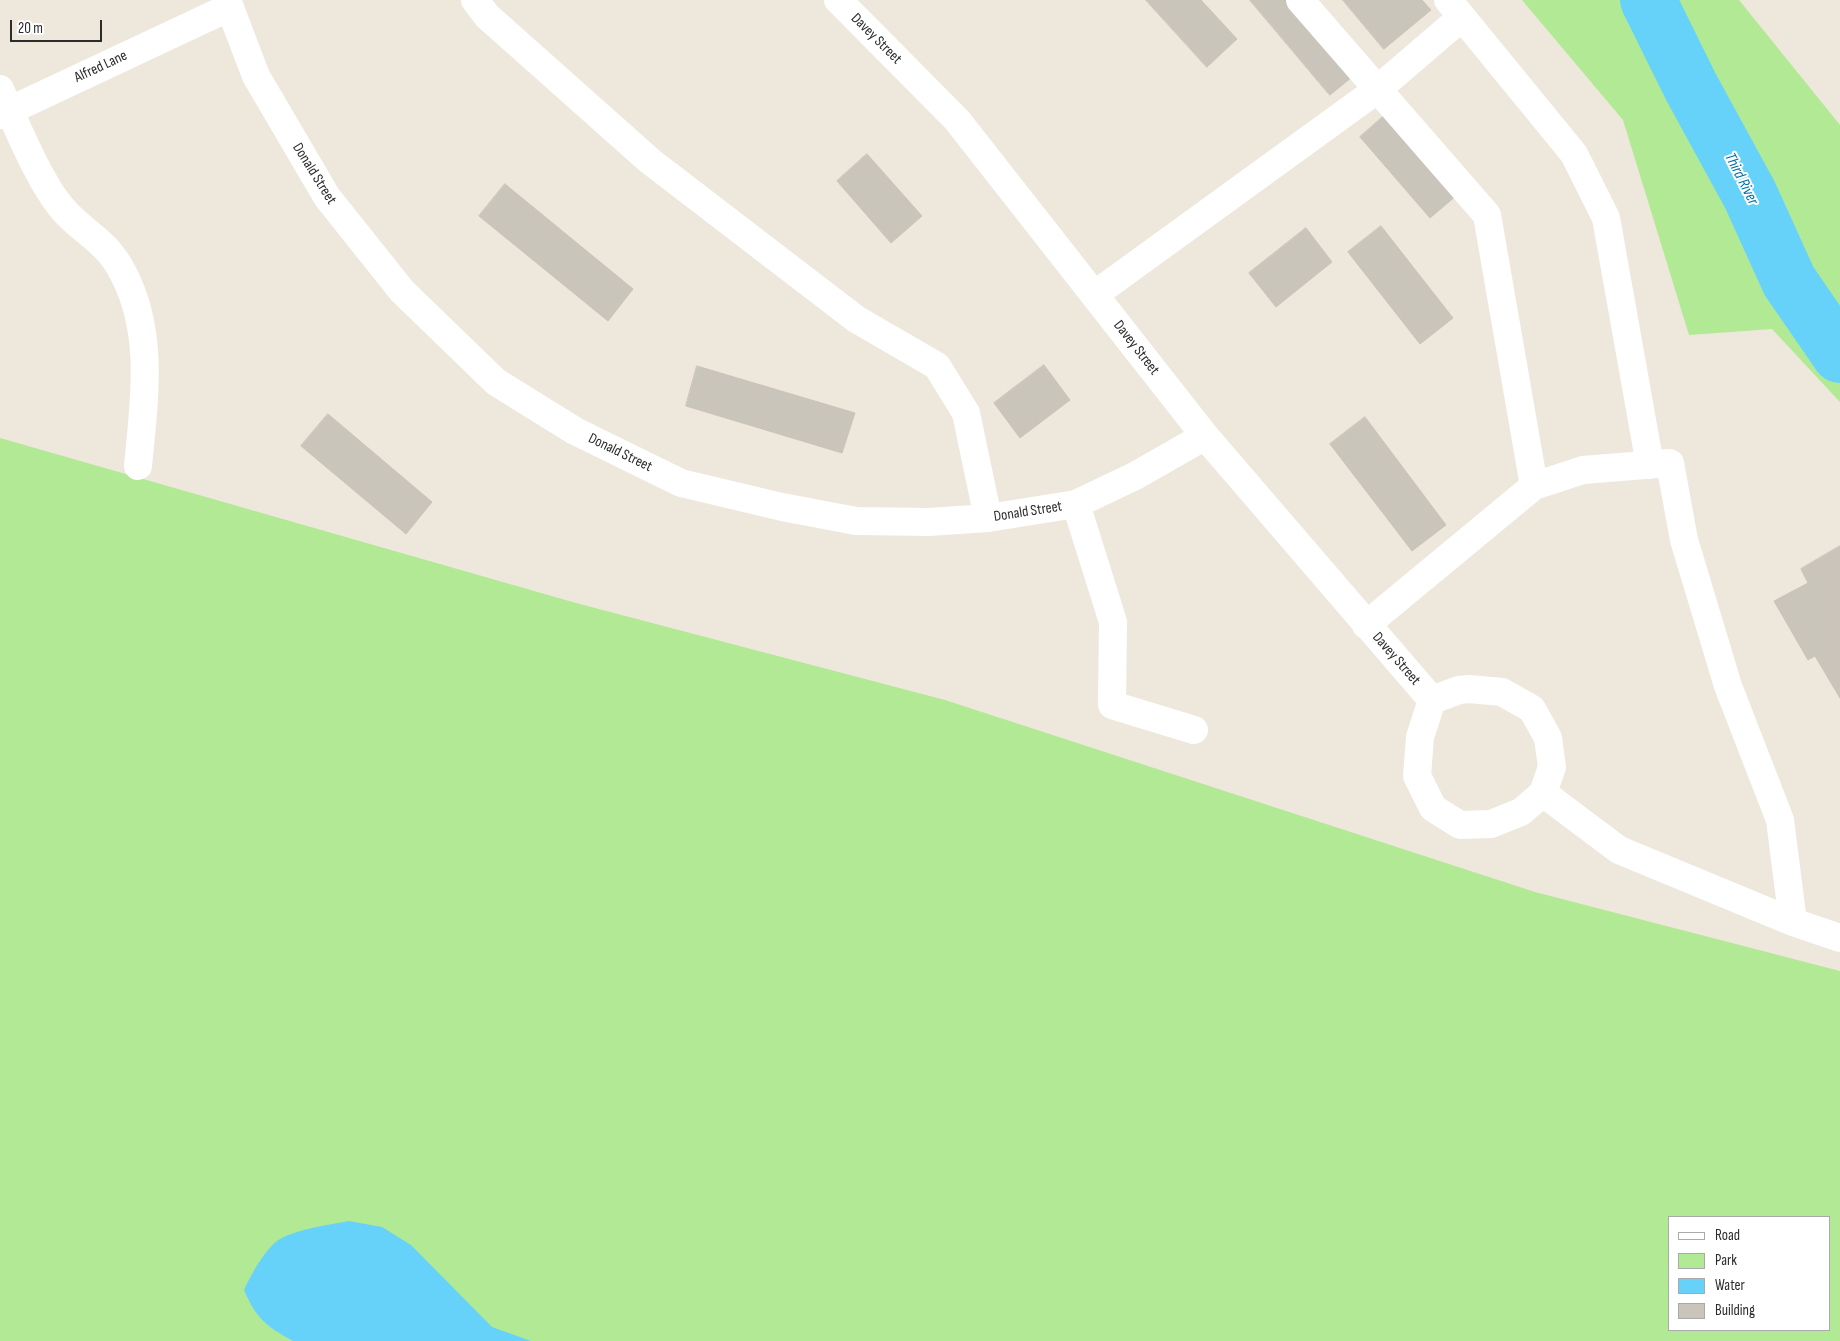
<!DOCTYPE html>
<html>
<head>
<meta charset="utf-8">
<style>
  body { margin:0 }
  #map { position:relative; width:1840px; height:1341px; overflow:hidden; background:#eee7dc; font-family:"Sofia Sans Condensed",sans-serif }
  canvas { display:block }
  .legend { position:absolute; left:1668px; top:1216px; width:162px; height:115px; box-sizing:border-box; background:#fff; border:1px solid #aaa; margin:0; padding:6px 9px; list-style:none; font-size:15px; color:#2b2b2b }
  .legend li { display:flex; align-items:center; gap:10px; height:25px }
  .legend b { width:25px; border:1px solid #aaa }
  .scale { position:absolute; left:10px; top:20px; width:92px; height:22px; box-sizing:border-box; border:2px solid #2b2b2b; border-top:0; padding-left:6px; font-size:15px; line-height:18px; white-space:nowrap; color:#2b2b2b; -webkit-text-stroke:4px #fff; paint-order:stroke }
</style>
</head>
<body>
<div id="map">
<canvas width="1840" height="1341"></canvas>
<ul class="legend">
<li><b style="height:6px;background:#fff"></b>Road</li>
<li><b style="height:14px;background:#b1e994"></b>Park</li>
<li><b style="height:14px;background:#67d2f9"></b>Water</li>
<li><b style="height:14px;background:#c9c5bb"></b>Building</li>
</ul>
<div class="scale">20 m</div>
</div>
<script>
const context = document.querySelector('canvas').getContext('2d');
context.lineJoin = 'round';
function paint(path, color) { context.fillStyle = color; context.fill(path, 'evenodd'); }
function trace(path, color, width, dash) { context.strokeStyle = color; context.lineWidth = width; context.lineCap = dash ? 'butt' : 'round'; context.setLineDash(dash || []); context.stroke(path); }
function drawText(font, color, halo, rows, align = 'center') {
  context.font = font + ' "Sofia Sans Condensed",sans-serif'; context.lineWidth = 4; context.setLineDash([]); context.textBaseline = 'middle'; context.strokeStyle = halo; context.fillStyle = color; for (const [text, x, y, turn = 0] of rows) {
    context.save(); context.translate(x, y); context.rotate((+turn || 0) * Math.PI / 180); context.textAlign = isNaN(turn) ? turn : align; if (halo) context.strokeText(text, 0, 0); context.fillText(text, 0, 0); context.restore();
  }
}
const green = new Path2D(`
  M1522 0H1739L1840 125V402L1772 329 1689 335 1623 120Z
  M0 438 576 603 945 700 1535 892 1840 971V1341H0ZM1669 1217H1829V1330H1669Z`);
const water = new Path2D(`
  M349 1221 382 1227 411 1245 492 1327 531 1341H293C266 1326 256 1318 244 1290 251 1275 264 1251 277 1241 295 1229 328 1225 349 1221Z`);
const river = new Path2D(`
  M1648 0 1691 87 1750 195 1789 281 1840 355`);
const building = new Path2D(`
  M1146 0H1201L1237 39 1207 67Z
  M1250 0H1288L1352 77 1330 95Z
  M1343 0H1422L1431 10 1384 49Z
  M1386 114 1457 195 1430 218 1360 137Z
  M867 154 922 216 891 243 837 181Z
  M505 184 633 289 608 321 479 216Z
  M1381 226 1453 318 1420 344 1348 252Z
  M1306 228 1332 262 1276 307 1249 273Z
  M1044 365 1070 400 1020 438 994 403Z
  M697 366 855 413 842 453 686 406Z
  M328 414 432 502 406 534 301 446Z
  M1365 417 1446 525 1412 551 1330 444Z
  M1840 546V698L1815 656 1808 660 1774 601 1808 583 1801 569Z`);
const minor = new Path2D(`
  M227 0 256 76 327 197 402 291 496 382 575 431 681 483 782 507 856 521 929 522 988 518 1076 504 1135 476 1205 436
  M475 0 487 16 650 161 856 319 937 366 966 413 988 518
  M838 0 957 120 1205 436 1432 700
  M1300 0 1487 215 1534 486 1366 625
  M1448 0 1574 154 1606 218 1650 465
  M0 89C16 124 38 179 61 207 82 233 106 239 123 273 155 333 144 402 138 466
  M0 115 230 7
  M1094 295 1378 89 1462 17
  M1534 486 1583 470 1670 463 1684 540 1728 686 1780 820 1793 922
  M1076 504 1113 622 1112 705 1194 730
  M1469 689 1502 692 1532 709 1548 738 1552 767 1543 793 1521 812 1491 824 1460 825 1433 808 1417 776 1420 737 1432 700 1459 690Z
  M1543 793 1619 850 1793 922 1840 938`);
const streetNames = [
  ["Davey Street",876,39,45],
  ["Alfred Lane",101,67,-25],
  ["Donald Street",314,174,58],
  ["Davey Street",1136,348,52],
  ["Donald Street",620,453,26],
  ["Donald Street",1028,512,-9],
  ["Davey Street",1396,659,49]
];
const waterNames = [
  ["Third River",1741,179,63]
];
paint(green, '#b1e994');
paint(water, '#67d2f9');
trace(river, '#67d2f9', 56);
paint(building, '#c9c5bb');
trace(building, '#cac3b6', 1);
trace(minor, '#fff', 28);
drawText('15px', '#2b2b2b', '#fff', streetNames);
drawText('italic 16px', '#0270a9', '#fff', waterNames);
</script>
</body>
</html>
